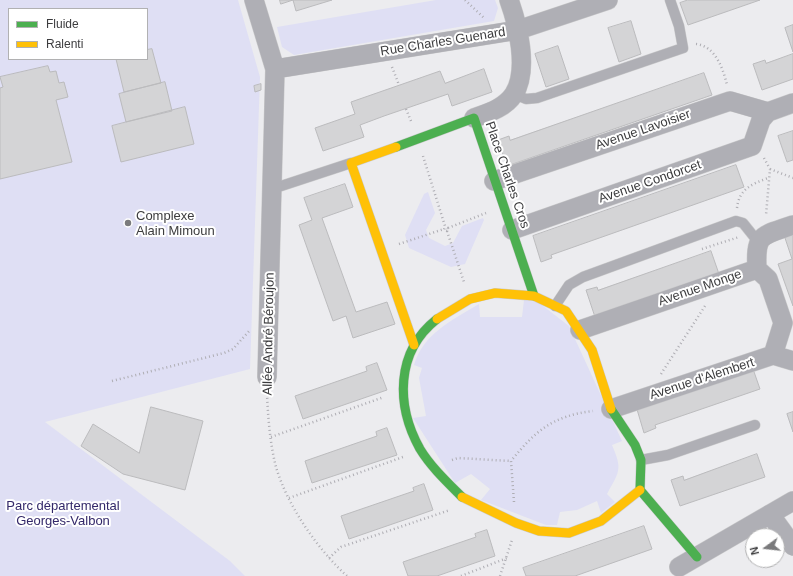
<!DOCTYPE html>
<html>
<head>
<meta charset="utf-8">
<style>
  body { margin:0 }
  #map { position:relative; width:793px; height:576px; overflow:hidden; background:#ececef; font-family:Arial,sans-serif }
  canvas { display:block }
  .legend { position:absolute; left:8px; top:8px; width:140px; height:52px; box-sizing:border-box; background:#fff; border:1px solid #b1b1b2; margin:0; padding:5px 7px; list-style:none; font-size:12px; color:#3c3c3e }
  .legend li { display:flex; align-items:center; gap:8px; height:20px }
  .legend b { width:20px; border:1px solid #b1b1b2 }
  .north { position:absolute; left:745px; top:528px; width:40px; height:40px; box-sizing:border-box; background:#fff; border:1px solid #b1b1b2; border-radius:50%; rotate:255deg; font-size:11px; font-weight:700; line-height:16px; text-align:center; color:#3c3c3e }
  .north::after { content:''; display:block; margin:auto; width:14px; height:18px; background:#7a7a7c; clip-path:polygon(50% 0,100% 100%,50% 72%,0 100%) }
</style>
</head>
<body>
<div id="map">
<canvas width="793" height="576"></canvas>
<ul class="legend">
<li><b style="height:5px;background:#4caf50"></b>Fluide</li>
<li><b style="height:5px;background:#ffc107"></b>Ralenti</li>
</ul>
<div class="north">N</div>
</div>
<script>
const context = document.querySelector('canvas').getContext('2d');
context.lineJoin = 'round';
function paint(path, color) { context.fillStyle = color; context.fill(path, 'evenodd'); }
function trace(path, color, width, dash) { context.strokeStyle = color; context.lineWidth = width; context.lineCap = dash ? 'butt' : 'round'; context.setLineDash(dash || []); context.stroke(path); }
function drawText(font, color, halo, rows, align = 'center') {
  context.font = font + ' Arial,sans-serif'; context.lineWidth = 4; context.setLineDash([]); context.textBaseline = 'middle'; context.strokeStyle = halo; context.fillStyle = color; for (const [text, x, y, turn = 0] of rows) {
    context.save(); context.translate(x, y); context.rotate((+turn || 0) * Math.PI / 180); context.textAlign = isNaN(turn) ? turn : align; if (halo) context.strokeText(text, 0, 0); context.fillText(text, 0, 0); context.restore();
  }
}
const green = new Path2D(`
  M0 0H238L260 77 250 369 45 422 230 561 245 576H0ZM9 9H147V59H9Z
  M436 0H495L498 8 494 21 294 55 282 47 277 27Z
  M428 192 435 213 426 230 429 238 445 246 453 243 462 226 483 218 484 220 465 264 451 267 409 248 405 235 424 194Z
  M524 300 538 302 569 326 622 441 612 445C623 470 619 472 607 494L615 502 601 513 597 501 577 510 560 512 557 525H546L481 500 490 489 471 474 455 483 413 418 426 416 419 378 422 368 414 365C423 334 452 320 479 304L480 317H522Z`);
const building = new Path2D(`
  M280 0H332L296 11 293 0 281 4Z
  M688 0H760L688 25 680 3Z
  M631 21 641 54 619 62 608 28Z
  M793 25V52L785 28Z
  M558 46 569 79 546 87 535 54Z
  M152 49 161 83 124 92 116 59H147V50Z
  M793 54V79L762 90 753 64 765 60 766 63Z
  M48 66 50 72 56 71 59 83 64 82 68 97 56 100 72 162 0 179V88L3 87 0 77Z
  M484 69 492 92 452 106 448 94 384 116 360 125 364 137 323 151 315 128 355 114 351 102 440 71 445 83Z
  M704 73 712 95 507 166 498 140 509 136 510 140Z
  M165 82 172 111 126 122 119 94Z
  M261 84V90L255 92 254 86Z
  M185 107 194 144 121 162 112 126Z
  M793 131V160L787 162 778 136Z
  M736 165 744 187 551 255 552 258 541 262 533 236Z
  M345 184 353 207 322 218 356 312 387 302 395 324 353 338 346 316 333 321 299 225 312 220 304 198Z
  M793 235V306L778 264 792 259 785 238Z
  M711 251 719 274 595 317 586 290 597 287 598 290Z
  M377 363 387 390 303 419 295 396 367 371 366 367Z
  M752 366 760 389 655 425 656 428 644 433 636 406Z
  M151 407 203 421 185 490 123 474 81 446 93 424 139 453Z
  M793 412V432L787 414Z
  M387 428 397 455 312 483 305 461 377 436 376 432Z
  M757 454 765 477 680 506 671 480 683 476 684 480Z
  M424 484 433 510 349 539 341 516 414 491 413 488Z
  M644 526 652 549 575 576H526L523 568Z
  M487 530 495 556 437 576H408L403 562 476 537 475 534Z`);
const path = new Path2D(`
  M465 0 484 18
  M696 44C715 46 723 68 727 85
  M392 67 399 85
  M406 109 411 121
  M423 156 445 226 448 228 447 231 444 230 445 226
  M764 158 770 169 766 215
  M770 169 793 178
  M737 208C739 189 752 184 768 178
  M448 228 486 213
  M447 231 464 282
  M399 244 444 229
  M702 249 739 237
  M661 374 705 306
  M112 381 224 353 233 349 250 330
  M267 394C268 417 270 444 276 467 287 505 318 550 347 576
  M271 437 384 397
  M452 460 458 458 511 461
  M289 498 403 457
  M514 502 511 461C536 430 553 416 593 411
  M329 558 341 547 450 510
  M461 576 507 558
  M500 576 512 540`);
const lane = new Path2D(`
  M514 94 526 99 537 98 683 48 679 26 670 0
  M272 189 351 163
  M555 306 569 285 583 277 736 221 743 223 759 243
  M641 460 668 455 755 425`);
const street = new Path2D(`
  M254 0 275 69 267 377
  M275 69 518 30 608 0
  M474 118C488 113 505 108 514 94 529 70 518 25 509 0
  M494 181 730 101 768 112 793 103
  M512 230 752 146 761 120 768 112
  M757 269 768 279 783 323 773 355
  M580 330 757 269C755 233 762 236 793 225
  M611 409 773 355 793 361
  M770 514 793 546
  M679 567 793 501`);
const fast = new Path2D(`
  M396 147 474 118 534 296
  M437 319C395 352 396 406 420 449 431 467 447 482 462 497
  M611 409 635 445 641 460 640 490 697 557`);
const slow = new Path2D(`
  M396 147 351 163 414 345
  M437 319 470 299 495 293 534 296 566 311 592 350 611 409
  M462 497 516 523 539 531 569 533 601 521 640 490`);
const markers = [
  [128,223,4,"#7a7a7c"]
];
const streetNames = [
  ["Rue Charles Guenard",443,42,-9],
  ["Avenue Lavoisier",643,130,-19],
  ["Place Charles Cros",507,175,71],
  ["Avenue Condorcet",650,182,-19],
  ["Avenue Monge",700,288,-19],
  ["Allée André Béroujon",269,334,-89],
  ["Avenue d'Alembert",702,379,-18]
];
const poiNames = [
  ["Complexe",136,216],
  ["Alain Mimoun",136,231]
];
const parkNames = [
  ["Parc départemental",63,506],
  ["Georges-Valbon",63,521]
];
paint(green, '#dfdff4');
paint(building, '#d4d4d6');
trace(building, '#bbbbbd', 1);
trace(lane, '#cacacb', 11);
trace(street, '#cacacb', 20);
trace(fast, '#cacacb', 10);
trace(slow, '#cacacb', 10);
trace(path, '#aeadb3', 2.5, [1, 3]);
trace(lane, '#afafb5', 10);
trace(street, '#afafb5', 19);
trace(fast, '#4caf50', 9);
trace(slow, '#ffc107', 9);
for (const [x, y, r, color] of markers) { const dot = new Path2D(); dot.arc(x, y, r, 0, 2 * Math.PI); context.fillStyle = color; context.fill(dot); trace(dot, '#fff', 1.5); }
drawText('13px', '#3c3c3e', '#fff', streetNames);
drawText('13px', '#3c3c3e', '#fff', poiNames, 'left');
drawText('13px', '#332869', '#fff', parkNames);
</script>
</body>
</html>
